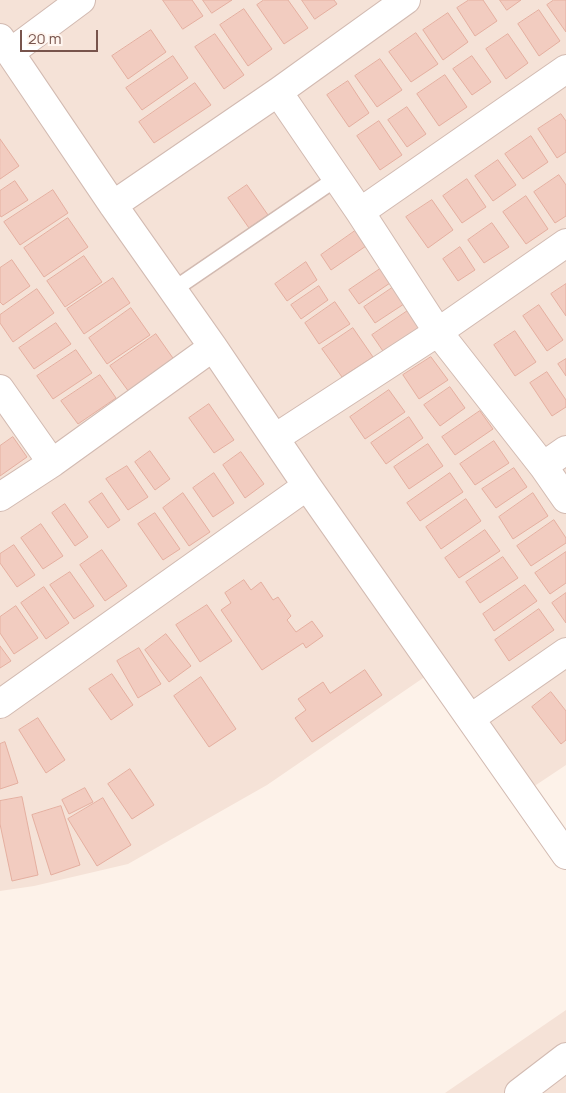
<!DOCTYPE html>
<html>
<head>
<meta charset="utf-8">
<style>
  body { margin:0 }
  #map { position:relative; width:566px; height:1093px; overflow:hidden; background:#fdf2e9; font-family:Manrope,sans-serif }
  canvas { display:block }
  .scale { position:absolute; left:20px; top:30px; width:78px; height:22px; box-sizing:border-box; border:2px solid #78544c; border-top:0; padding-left:6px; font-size:15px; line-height:18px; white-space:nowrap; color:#78544c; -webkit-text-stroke:4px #fff6f0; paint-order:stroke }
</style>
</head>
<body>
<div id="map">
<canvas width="566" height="1093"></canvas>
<div class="scale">20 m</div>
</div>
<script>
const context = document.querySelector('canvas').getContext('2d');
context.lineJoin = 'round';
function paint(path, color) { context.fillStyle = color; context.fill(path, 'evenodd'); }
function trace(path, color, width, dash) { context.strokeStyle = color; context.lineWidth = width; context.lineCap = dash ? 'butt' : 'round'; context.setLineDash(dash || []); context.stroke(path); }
const residential = new Path2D(`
  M0 0H566V765L533 787 445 663 267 785 128 864 34 886 0 891Z
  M566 1010V1093H445Z`);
const building = new Path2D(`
  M163 0H192L203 16 183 29Z
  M203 0H232L212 13Z
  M264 0H288L308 28 284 44 257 5Z
  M302 0H334L337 4 315 19Z
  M469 0H483L497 21 475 36 457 8Z
  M500 0H521L507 10Z
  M554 0H566V32L547 5Z
  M244 9 272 49 248 66 220 25Z
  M539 10 560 41 539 56 518 24Z
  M448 13 468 42 443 60 423 30Z
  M151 30 166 52 128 79 112 56Z
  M416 33 438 64 411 82 389 52Z
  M215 34 244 75 224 89 195 47Z
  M508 34 528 63 506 79 486 49Z
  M173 56 188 78 142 110 126 88Z
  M472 56 491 82 472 95 453 69Z
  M380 59 402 90 377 107 355 76Z
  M445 75 467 107 439 126 417 94Z
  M348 81 369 113 349 127 327 95Z
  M195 83 211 105 154 143 139 122Z
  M407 107 426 134 407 147 388 120Z
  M561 114 566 121V152L557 158 538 129Z
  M379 121 402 155 380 170 357 136Z
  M531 136 548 162 523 179 505 154Z
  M0 139 19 166 0 179Z
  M498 160 516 185 493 201 475 176Z
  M559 175 566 185V216L555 223 534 192Z
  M467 179 486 207 462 223 443 196Z
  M15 181 28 200 1 217 0 215V191Z
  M247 185 268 215 249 228 228 198Z
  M53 190 68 213 20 245 4 222Z
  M526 196 548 229 526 244 503 212Z
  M432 200 453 230 428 248 406 217Z
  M68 218 88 247 44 277 24 248Z
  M492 223 509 247 484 263 468 240Z
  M355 231 366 246 331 270 321 255Z
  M460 247 475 270 458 281 443 259Z
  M84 256 102 282 65 307 47 281Z
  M12 260 30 286 3 305 0 302V268Z
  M306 262 317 280 287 301 275 284Z
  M383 267 393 281 359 304 349 290Z
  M113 278 130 303 84 334 67 309Z
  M566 284V316L551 294Z
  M319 286 328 300 301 319 291 305Z
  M395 286 407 302 375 323 364 307Z
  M37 289 54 313 13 342 0 323V315Z
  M335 302 350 324 319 344 305 323Z
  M539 305 563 340 547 351 523 316Z
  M131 308 150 335 107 364 89 338Z
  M412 308 425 326 385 354 372 335Z
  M56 323 71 344 34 369 19 348Z
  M353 328 373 357 342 377 322 349Z
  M515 331 536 362 515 376 494 345Z
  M156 334 175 361 129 392 110 366Z
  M76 350 92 373 53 399 37 376Z
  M431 357 448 380 419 399 403 375Z
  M566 359V376L558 364Z
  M547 372 566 400V407L552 416 530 383Z
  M100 375 116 398 78 424 61 401Z
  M450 387 465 408 440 426 424 405Z
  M389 390 405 412 365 439 350 417Z
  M209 404 234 440 214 453 189 418Z
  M480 411 493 429 455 455 442 437Z
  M409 417 423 438 386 464 371 443Z
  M13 437 27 457 0 476V446Z
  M494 441 509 463 475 485 460 464Z
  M428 444 443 466 409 489 394 467Z
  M150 451 170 479 155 490 135 462Z
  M241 452 264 484 245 498 223 465Z
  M127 466 148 497 128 510 106 479Z
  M514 468 527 487 496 508 482 489Z
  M214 473 234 503 213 517 193 488Z
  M450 473 463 492 420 521 407 503Z
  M102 493 120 520 108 528 89 502Z
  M183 493 210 532 189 546 163 508Z
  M533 493 548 516 513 539 499 517Z
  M466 499 481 521 441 549 426 527Z
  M65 504 88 537 75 546 52 513Z
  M155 513 180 549 163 560 138 524Z
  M554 520 566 538V543L531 566 517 546Z
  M41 524 63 556 43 569 21 538Z
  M485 530 500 551 459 578 445 558Z
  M14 545 35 575 17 587 0 563V554Z
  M102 550 127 586 105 601 80 565Z
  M566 552V583L550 594 535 573Z
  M503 557 518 578 480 603 466 582Z
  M70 572 94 606 74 619 50 585Z
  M244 580 251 590 261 582 273 600 278 597 291 616 287 620 296 632 312 621 323 636 306 648 303 643 262 670 221 610 231 603 225 593Z
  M525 585 537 601 494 631 483 614Z
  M44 587 69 623 46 639 21 603Z
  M566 593V623L552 603Z
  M207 605 232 641 200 662 176 625Z
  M16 606 38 638 14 654 0 633V617Z
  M539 609 554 630 509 661 495 640Z
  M166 634 191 666 169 682 145 650Z
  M0 646 11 661 0 668Z
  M139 648 161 684 138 698 117 661Z
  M365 670 382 695 312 742 295 718 306 710 298 699 323 682 330 693Z
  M112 674 133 705 111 720 89 689Z
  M201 677 236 729 209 747 174 696Z
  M551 692 566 711V740L561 744 532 707Z
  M38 718 65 760 46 773 19 730Z
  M5 742 18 783 0 789V744Z
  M130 769 154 805 132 819 108 784Z
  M85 788 93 802 69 814 62 800Z
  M22 797 38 875 12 881 0 824V801Z
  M103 798 131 845 97 866 68 819Z
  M61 806 80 865 51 875 32 815Z`);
const service = new Path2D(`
  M173 290 337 178`);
const minor = new Path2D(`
  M0 38 113 205 213 347 307 486 566 855
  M11 52 81 0
  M566 69 360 212 438 332 566 243
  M278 92 360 212
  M113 205 278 92 406 0
  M0 389 52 463
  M275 438 438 332 543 466 566 499
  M543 466 566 450
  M0 497 52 463 213 347
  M0 704 307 486
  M471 718 566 652
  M519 1093 566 1057`);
paint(residential, '#f5e2d7');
paint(building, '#f2ccc0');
trace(building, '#e5afa0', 1);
trace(service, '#d2bab1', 18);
trace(minor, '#d2bab1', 30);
trace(service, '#fff', 15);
trace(minor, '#fff', 28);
</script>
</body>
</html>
